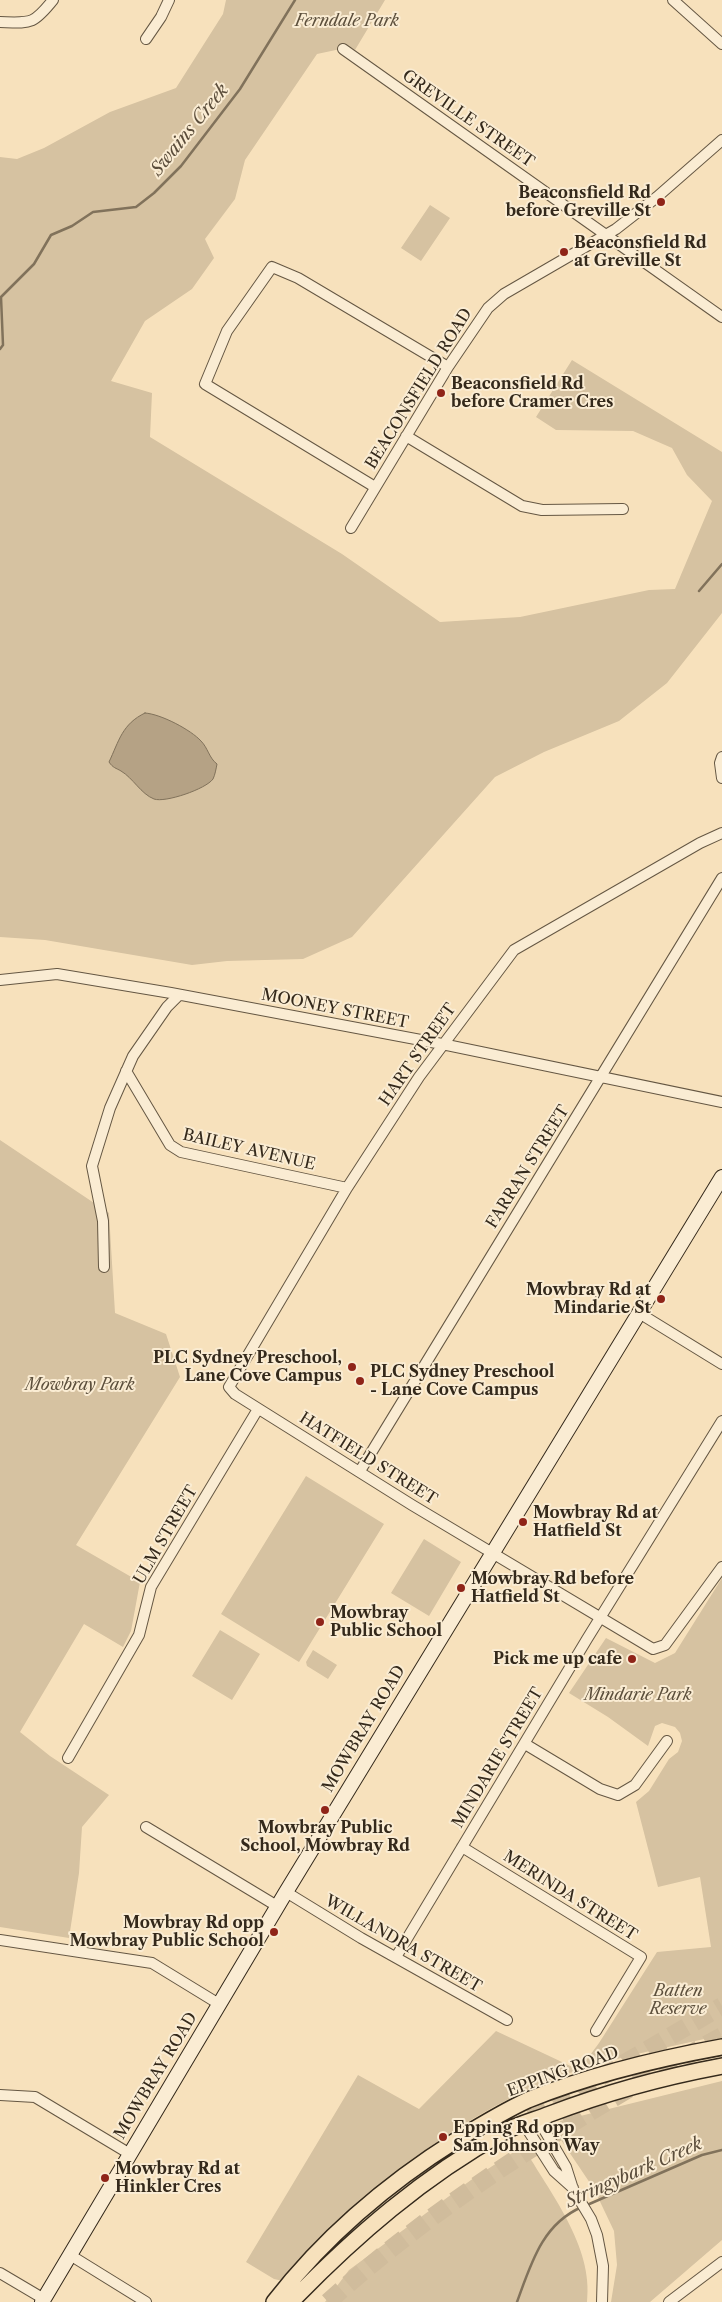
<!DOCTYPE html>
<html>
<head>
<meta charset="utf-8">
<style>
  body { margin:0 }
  canvas { display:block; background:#f7e1bc }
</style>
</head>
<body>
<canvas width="722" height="2302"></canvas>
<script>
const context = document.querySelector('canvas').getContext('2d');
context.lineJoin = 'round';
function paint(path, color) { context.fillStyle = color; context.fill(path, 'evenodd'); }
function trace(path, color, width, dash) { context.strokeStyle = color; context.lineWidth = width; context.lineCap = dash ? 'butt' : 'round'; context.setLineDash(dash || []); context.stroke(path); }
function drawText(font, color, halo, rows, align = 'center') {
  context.font = font + ' "Libre Caslon Text",serif'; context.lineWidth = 4; context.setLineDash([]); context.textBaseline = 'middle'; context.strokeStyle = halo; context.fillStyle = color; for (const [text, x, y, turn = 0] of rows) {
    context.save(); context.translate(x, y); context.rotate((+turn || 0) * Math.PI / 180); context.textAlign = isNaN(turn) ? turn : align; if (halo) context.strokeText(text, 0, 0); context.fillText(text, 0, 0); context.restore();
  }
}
const green = new Path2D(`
  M226 0H385L355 50 350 47 317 54 245 160 235 199 205 239 214 258 192 289 145 321 111 381 152 393 150 437 342 554 440 622 520 617 649 590 675 589 712 501 687 475 672 448 633 431 556 430 536 417 572 360 722 452V613L667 683 619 721 544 752 495 777 352 937 303 959 227 961 192 965 45 940 0 937V157L17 159 44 148 110 112 176 88 223 14Z
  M430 205 450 218 421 261 401 248Z
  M0 1140 109 1213 115 1313 166 1334 180 1377 76 1545 140 1582 131 1631 123 1647 84 1624 20 1732 50 1756 109 1795 82 1827 79 1873 69 1938 0 1927Z
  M306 1476 384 1524 299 1662 221 1614Z
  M424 1539 461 1562 429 1616 391 1593Z
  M722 1578V2035C675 2046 625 2055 579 2070 464 2107 362 2192 283 2281L274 2279 246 2262 358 2075 419 2109 496 2031 579 2070 599 2043 657 1952 711 1947 700 1877 658 1887 636 1802 649 1791 669 1759 678 1752 682 1741 680 1733 675 1727 662 1723 655 1726 648 1746 608 1717 569 1693 606 1638 655 1663 675 1653Z
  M220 1630 260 1654 232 1700 192 1676Z
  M313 1650 337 1665 328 1679 307 1666 306 1662Z
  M722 2081V2240L650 2302H611L617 2265 614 2231 594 2189 559 2137 560 2121Z
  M523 2146C549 2192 594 2246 587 2302H325L349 2270 471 2180Z`);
const water = new Path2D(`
  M145 713C161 714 191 730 201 741 208 748 209 758 217 764 216 769 215 775 213 779 206 789 165 803 154 799 141 794 133 778 121 771 116 768 113 768 109 762 119 741 122 724 145 713Z`);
const stream = new Path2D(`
  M0 349 3 345 1 297 34 264 51 235 72 226 93 212 136 207 154 193 181 166 240 89 295 0
  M699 591 722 564
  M587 2205 702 2155 722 2150
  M517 2302C531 2264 542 2224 582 2207`);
const motorwayTunnel = new Path2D(`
  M531 2118 722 2006
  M328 2302C447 2195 583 2113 722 2036`);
const minor = new Path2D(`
  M673 0 722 44
  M0 22C31 23 33 25 53 0
  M146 39 161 17 169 0
  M343 49 722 317
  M406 436 522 506 542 510 623 509
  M375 487 205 384 227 331 272 267 298 278 448 367
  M351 528 448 367 488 308 504 294 616 229 657 197 722 140
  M722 757 720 763 722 778
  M722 833 700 843 514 950 419 1077 347 1188 229 1387 235 1394 412 1505 653 1649 665 1645 722 1567
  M0 980 57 974 171 993 442 1044 722 1102
  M126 1071 170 1145 181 1152 347 1188
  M104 1267 103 1221 92 1166 110 1108 133 1056 167 1007 179 995
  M639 1313 722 1364
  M360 1471 722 878
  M525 1744 600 1789 618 1795 635 1785 667 1741
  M68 1758 139 1635 151 1587 258 1409
  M146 1827 277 1906
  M462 1847 641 1957 596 2031
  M286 1892 361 1938 507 2020
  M0 1940 152 1963 219 2004
  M396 1957 587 1639 722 1421
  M0 2095 35 2097 130 2154
  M538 2119 566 2167 573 2189 591 2219 597 2235 603 2266 602 2302
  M524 2124 554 2171 573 2188
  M70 2255 146 2302
  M0 2273 44 2299
  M669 2302 722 2262`);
const secondary = new Path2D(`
  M42 2302 286 1892 722 1177`);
const primary = new Path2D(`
  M274 2302C325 2236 388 2183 458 2139 481 2125 504 2111 528 2100 590 2075 656 2059 722 2047
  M291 2302C355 2236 423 2177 504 2132 518 2124 535 2120 550 2114 607 2092 663 2077 722 2066`);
const markers = [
  [661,202,5,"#8f2418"],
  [564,252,5,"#8f2418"],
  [441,393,5,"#8f2418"],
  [661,1299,5,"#8f2418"],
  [352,1367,5,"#8f2418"],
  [360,1381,5,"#8f2418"],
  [523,1522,5,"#8f2418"],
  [461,1588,5,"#8f2418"],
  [320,1622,5,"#8f2418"],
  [632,1659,5,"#8f2418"],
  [325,1810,5,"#8f2418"],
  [274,1932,5,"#8f2418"],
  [443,2137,5,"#8f2418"],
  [105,2178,5,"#8f2418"]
];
const parkNames = [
  ["Ferndale Park",347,21],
  ["Mowbray Park",80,1385],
  ["Mindarie Park",638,1695],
  ["Batten",678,1991],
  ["Reserve",678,2009]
];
const streetNames = [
  ["GREVILLE STREET",468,119,35],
  ["BEACONSFIELD ROAD",419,389,-58],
  ["MOONEY STREET",335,1009,11],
  ["HART STREET",418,1055,-55],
  ["BAILEY AVENUE",249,1150,13],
  ["FARRAN STREET",528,1167,-58],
  ["HATFIELD STREET",368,1459,32],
  ["ULM STREET",166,1535,-60],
  ["MOWBRAY ROAD",364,1729,-59],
  ["MINDARIE STREET",498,1758,-59],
  ["MERINDA STREET",570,1896,32],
  ["WILLANDRA STREET",403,1944,30],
  ["EPPING ROAD",563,2072,-20],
  ["MOWBRAY ROAD",156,2076,-59]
];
const poiNames = [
  ["Beaconsfield Rd",651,193,"right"],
  ["before Greville St",651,211,"right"],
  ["Beaconsfield Rd",574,243],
  ["at Greville St",574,261],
  ["Beaconsfield Rd",451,384],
  ["before Cramer Cres",451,402],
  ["Mowbray Rd at",651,1290,"right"],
  ["Mindarie St",651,1308,"right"],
  ["PLC Sydney Preschool,",342,1358,"right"],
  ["Lane Cove Campus",342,1376,"right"],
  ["PLC Sydney Preschool",370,1372],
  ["- Lane Cove Campus",370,1390],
  ["Mowbray Rd at",533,1513],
  ["Hatfield St",533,1531],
  ["Mowbray Rd before",471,1579],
  ["Hatfield St",471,1597],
  ["Mowbray",330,1613],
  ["Public School",330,1631],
  ["Pick me up cafe",622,1659,"right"],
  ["Mowbray Public",325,1828,"center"],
  ["School, Mowbray Rd",325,1846,"center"],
  ["Mowbray Rd opp",264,1923,"right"],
  ["Mowbray Public School",264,1941,"right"],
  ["Epping Rd opp",453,2128],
  ["Sam Johnson Way",453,2146],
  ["Mowbray Rd at",115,2169],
  ["Hinkler Cres",115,2187]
];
const waterNames = [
  ["Swains Creek",190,130,-51],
  ["Stringybark Creek",634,2173,-24]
];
paint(green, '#d6c2a1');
paint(water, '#b5a285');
trace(water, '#81725b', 1);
trace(stream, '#81725b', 2.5);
trace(motorwayTunnel, '#d0bc9c', 18, [18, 9]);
trace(minor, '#655743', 12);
trace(secondary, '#34291b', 16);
trace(primary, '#34291b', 18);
trace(minor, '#faecd3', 10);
trace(secondary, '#faecd3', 14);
trace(primary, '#f7e1bc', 15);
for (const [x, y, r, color] of markers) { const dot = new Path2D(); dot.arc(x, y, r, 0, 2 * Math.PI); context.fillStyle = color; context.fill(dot); trace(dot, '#faecd3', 2); }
drawText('italic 16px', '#5c4f3c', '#faecd3', parkNames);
drawText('16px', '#34291b', '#faecd3', streetNames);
drawText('bold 16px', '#34291b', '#faecd3', poiNames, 'left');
drawText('italic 18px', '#5b4d3b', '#faecd3', waterNames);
</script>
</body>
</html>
